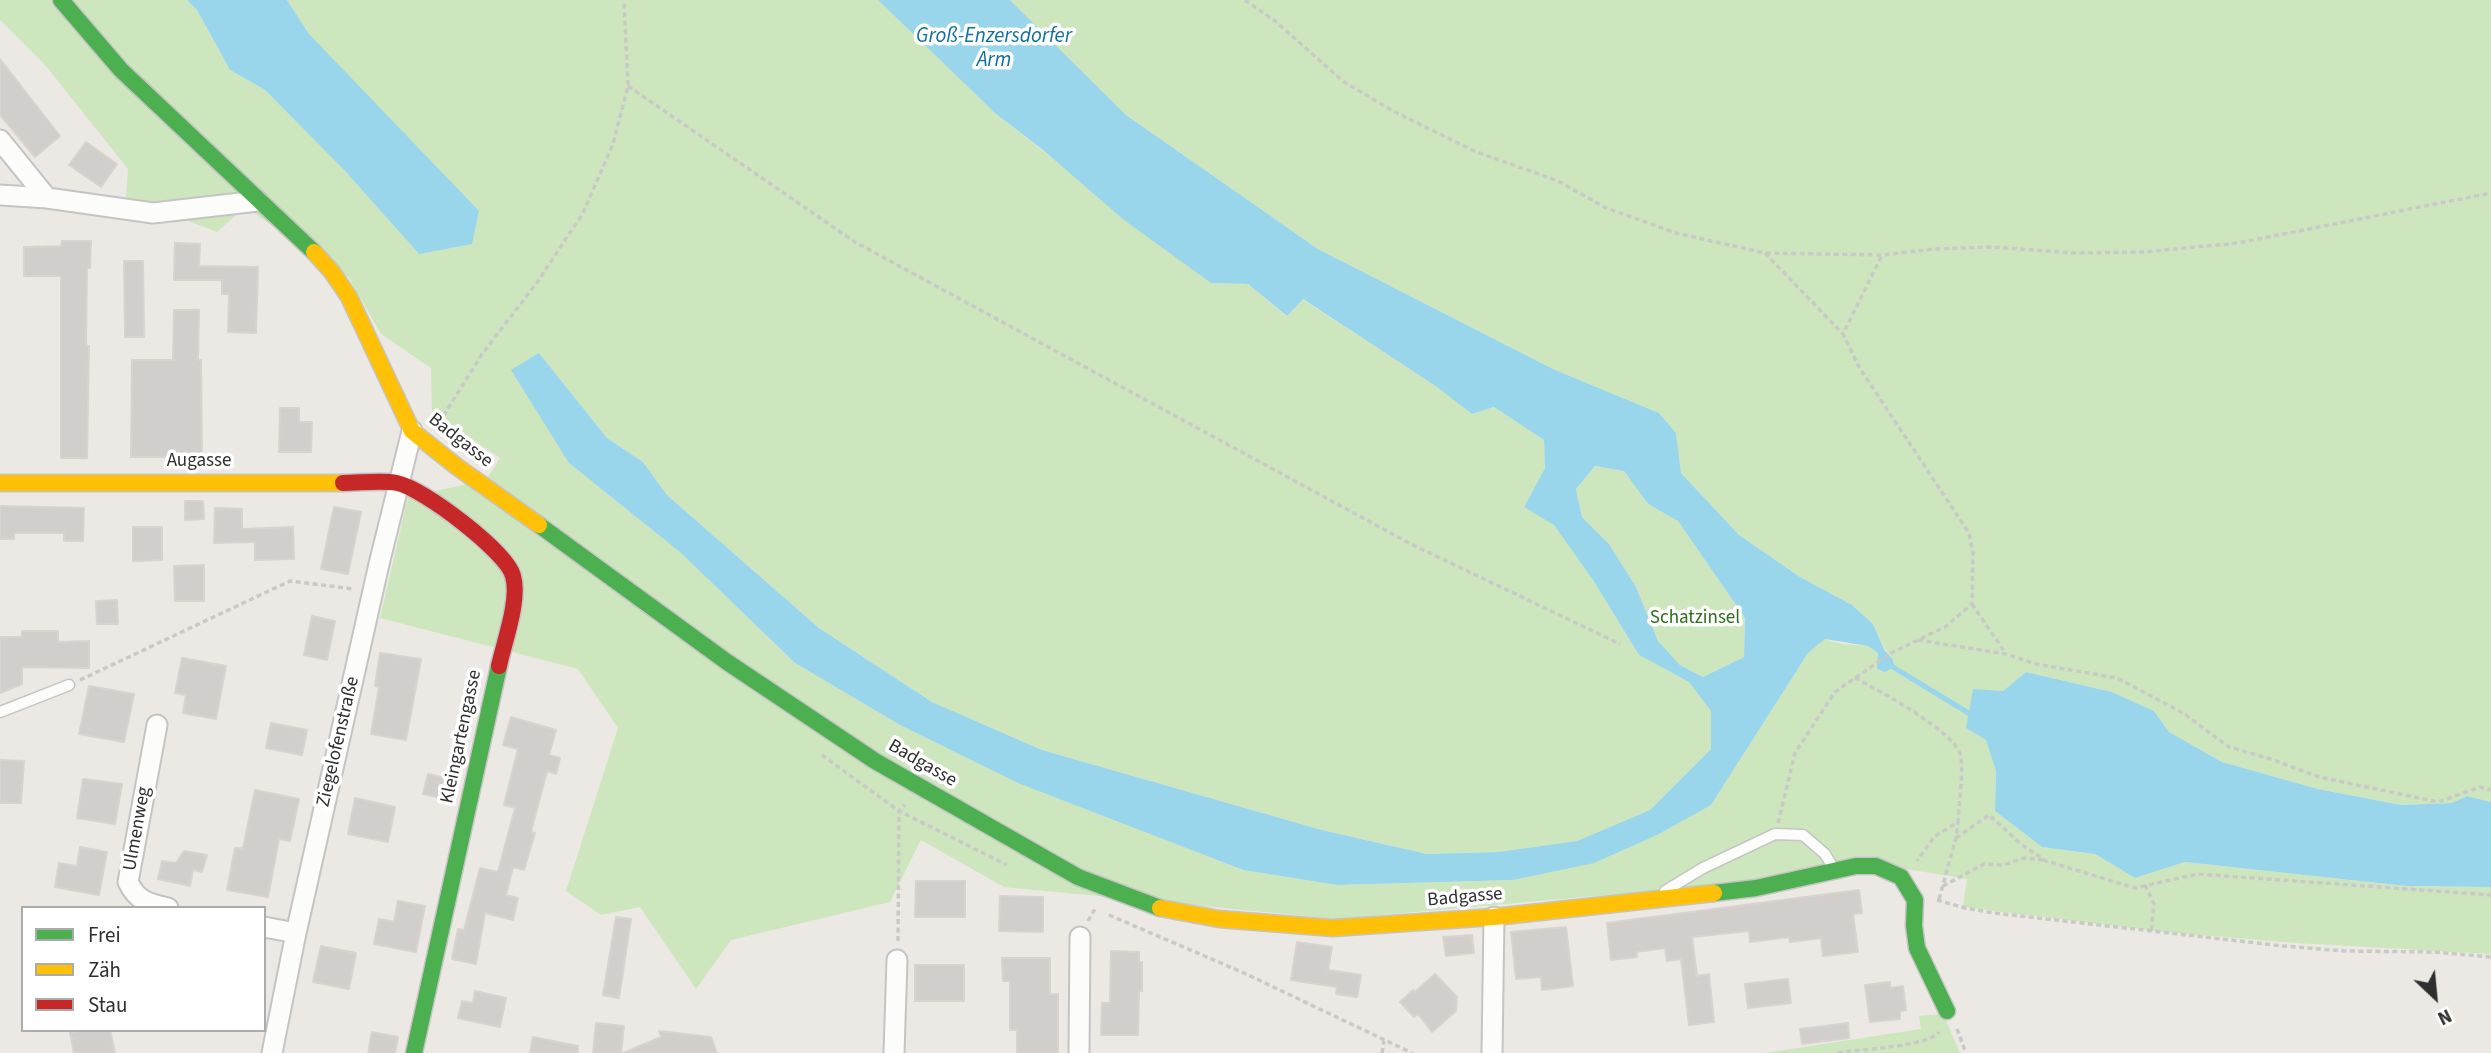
<!DOCTYPE html>
<html>
<head>
<meta charset="utf-8">
<style>
  body { margin:0 }
  #map { position:relative; width:2491px; height:1053px; overflow:hidden; background:#ece8e4; font-family:"Source Sans 3",sans-serif }
  canvas { display:block }
  .legend { position:absolute; left:21px; top:906px; width:245px; height:126px; box-sizing:border-box; background:#fff; border:2px solid #ababab; margin:0; padding:9px 12px; list-style:none; font-size:21px; color:#2e2e2e }
  .legend li { display:flex; align-items:center; gap:14px; height:35px }
  .legend b { width:35px; border:2px solid #ababab }
  .north { position:absolute; left:2400px; top:962px; width:70px; height:70px; -webkit-text-stroke:5px #fff; paint-order:stroke; rotate:154deg; font-size:19px; font-weight:700; line-height:28px; text-align:center; color:#2e2e2e }
  .north::after { content:''; display:block; margin:auto; width:24px; height:32px; background:#2e2e2e; clip-path:polygon(50% 0,100% 100%,50% 72%,0 100%) }
</style>
</head>
<body>
<div id="map">
<canvas width="2491" height="1053"></canvas>
<ul class="legend">
<li><b style="height:9px;background:#4caf50"></b>Frei</li>
<li><b style="height:9px;background:#ffc107"></b>Zäh</li>
<li><b style="height:9px;background:#c62828"></b>Stau</li>
</ul>
<div class="north">N</div>
</div>
<script>
const context = document.querySelector('canvas').getContext('2d');
context.lineJoin = 'round';
function paint(path, color) { context.fillStyle = color; context.fill(path, 'evenodd'); }
function trace(path, color, width, dash) { context.strokeStyle = color; context.lineWidth = width; context.lineCap = dash ? 'butt' : 'round'; context.setLineDash(dash || []); context.stroke(path); }
function drawText(font, color, halo, rows, align = 'center') {
  context.font = font + ' "Source Sans 3",sans-serif'; context.lineWidth = 7; context.setLineDash([]); context.textBaseline = 'middle'; context.strokeStyle = halo; context.fillStyle = color; for (const [text, x, y, turn = 0] of rows) {
    context.save(); context.translate(x, y); context.rotate((+turn || 0) * Math.PI / 180); context.textAlign = isNaN(turn) ? turn : align; if (halo) context.strokeText(text, 0, 0); context.fillText(text, 0, 0); context.restore();
  }
}
const green = new Path2D(`
  M0 0H187L197 10 230 70 265 90 345 171 419 254 309 34 287 0H878L996 114 1211 283 1248 284 1286 316 1302 299 1437 387 1472 414 1494 407 1544 440 1545 468 1524 507 1554 524 1593 580 1639 655 1689 682 1712 711 1711 749 1650 810 1577 841 1498 852 1427 854 1322 830 1042 750 932 702 819 628 667 495 643 462 607 438 539 353 569 463 681 553 795 663 900 725 1019 783 1243 870 1337 885 1513 880 1711 805 1808 653 1825 639 1842 644 1869 646 1878 653 1893 659 1886 651 1873 624 1852 605 1800 577 1739 535 1681 473 1676 433 1659 413 1553 369 1318 249 1126 115 1010 0H2491V802L2467 796 2452 803 2401 805 2318 789 2222 762 2169 732 2154 711 2112 692 2026 672 2003 691 1973 690 1967 728 1986 739 1996 771 1995 811 2042 847 2095 854 2135 878 2185 862 2406 886 2491 887V954L2296 943 2165 932 1963 907 1967 879 1846 859 1775 880 1337 919 1004 887 921 840 890 902 731 940 696 989 640 907 601 915 566 891 618 728 578 669 380 618 408 497 486 480 500 458 432 412 431 368 381 334 349 278 245 207 217 232 126 197 128 169 46 66 0 20Z
  M1595 466 1624 471 1648 504 1678 521 1745 618 1744 657 1703 677 1680 665 1658 641 1636 587 1609 544 1582 517 1576 489Z
  M1943 1014 1960 1053H1765L1921 1029 1919 1016Z`);
const water = new Path2D(`
  M187 0H287L309 34 479 211 472 244 419 254 345 171 265 90 230 70 197 10Z
  M878 0H1010L1126 115 1318 249 1553 369 1659 413 1676 433 1681 473 1739 535 1800 577 1852 605 1873 624 1885 651 1893 659 1894 667 1885 672 1877 669 1878 653 1868 646 1825 639 1808 653 1711 805 1657 835 1594 863 1513 880 1337 885 1243 870 1018 783 900 725 795 663 681 553 569 463 511 370 539 353 607 438 643 462 667 495 819 628 932 702 1042 750 1322 830 1427 854 1498 852 1577 841 1650 810 1711 749V711L1689 682 1639 655 1593 580 1554 525 1524 507 1545 468 1544 440 1494 407 1472 414 1437 387 1303 299 1287 316 1248 284 1211 283 1124 220 1043 150 996 114ZM1595 466 1624 471 1648 504 1678 521 1745 618 1744 657 1703 677 1680 665 1658 641 1636 587 1609 544 1582 517 1576 489Z
  M2026 672 2112 692 2154 711 2169 732 2222 762 2318 789 2401 805 2452 803 2467 796 2491 802V887L2406 886 2185 862 2135 878 2095 854 2042 847 1995 811 1996 771 1986 740 1966 728 1973 689 2003 691Z`);
const stream = new Path2D(`
  M1888 664 1975 717`);
const building = new Path2D(`
  M0 59 60 136 35 157 0 115Z
  M86 142 117 164 101 187 69 165Z
  M62 241H91L90 268H87L86 346H89L87 458H61V276H24V247L61 246Z
  M175 243 200 244 199 266 258 267 256 333 228 332 229 294H222V280H174Z
  M124 261H143L144 337H125Z
  M174 310H199L198 360H201L202 457H131L132 360H173Z
  M280 408H299V422H312L311 452H279Z
  M185 501H203L204 519 185 520Z
  M0 506 84 508 83 541H64V533H14V539H0Z
  M334 507 361 512 348 574 321 569Z
  M215 508 242 509V529L293 527 294 559 255 560V542L214 543Z
  M133 527H162V560L133 561Z
  M204 565V601H175L174 566Z
  M117 600 118 624H97L96 601Z
  M312 616 335 621 327 660 304 655Z
  M22 631H58V642L89 641V668L22 667V684L0 693V637H22Z
  M380 653 421 659 406 740 371 734 379 687 375 686Z
  M182 658 226 666 216 719 183 713 186 695 175 693Z
  M89 686 134 694 124 742 79 734Z
  M511 717 556 730 549 755 560 758 556 774 547 771 531 832 535 833 524 870 513 867 506 895 518 898 513 920 485 913 476 964 452 959 458 929 464 930 480 868 498 872 515 808 504 805 518 749 503 745Z
  M271 723 307 730 302 755 266 748Z
  M0 760 24 761 21 803H0Z
  M428 774 445 778 441 798 423 794Z
  M83 779 122 784 115 824 77 818Z
  M255 790 299 799 290 841 279 839 268 897 227 890 235 848H243Z
  M355 798 395 807 388 842 348 834Z
  M80 847 107 852 99 895 55 887 59 863 77 866Z
  M184 851 207 855 202 872 193 870 190 886 158 879 162 861 176 863Z
  M916 881H965V917H915Z
  M1859 890 1862 913 1853 914 1858 952 1823 956 1821 938 1790 942 1789 937 1750 942 1749 931 1692 937 1697 976 1709 974 1714 1022 1689 1025 1681 959 1667 961 1665 948 1636 952 1637 957 1611 960 1607 923Z
  M1000 896 1043 897V932L999 931Z
  M398 901 425 906 416 952 374 944 379 919 394 922Z
  M616 917 631 919 619 998 603 995Z
  M1566 927 1573 986 1542 990 1541 977 1516 979 1511 932Z
  M1472 935 1474 953 1446 956 1443 937Z
  M1297 942 1332 947 1328 970 1361 975 1357 997 1336 994 1337 987 1291 980Z
  M321 946 356 953 349 989 313 982Z
  M1111 951 1139 952V962H1142V991H1139L1138 1035H1101L1102 1003H1110Z
  M1002 958H1050V994H1058V1053H1017V1030H1010V981H1003Z
  M915 965H964V1001H915Z
  M1435 974 1457 997 1456 1011 1432 1032 1418 1014 1414 1017 1400 1002 1413 990 1415 992Z
  M1788 979 1791 1003 1748 1008 1745 984Z
  M1890 982V988L1903 986 1906 1010 1900 1011V1019L1870 1022 1865 985Z
  M475 991 506 998 500 1027 458 1018 462 1001 473 1003Z
  M596 1023 624 1026 621 1053H593Z
  M1848 1023 1849 1038 1802 1044 1800 1029Z
  M83 1030H110L115 1053H74L70 1033Z
  M659 1031 711 1037 717 1053H623L661 1037Z
  M372 1032 398 1037 395 1053H368Z
  M533 1037 578 1046V1053H530Z`);
const path = new Path2D(`
  M1245 0 1275 21 1344 82 1395 112 1474 151 1558 181 1606 208 1676 233 1765 253 1882 255 1935 249 1993 247 2072 253 2144 252 2238 243 2491 193
  M628 86 855 242 1409 543 1620 644
  M1765 253 1843 334
  M439 423 482 354 536 284 583 213 613 144 628 86 624 0
  M1972 604 2006 654
  M1918 640 2006 654 2036 664 2117 678 2183 713 2229 747 2274 760 2319 777 2438 802 2480 787 2491 790
  M1855 678C1878 690 1958 733 1961 757 1963 778 1959 802 1958 822L1934 837 1917 861
  M80 680 290 581 354 589
  M822 755 899 811 1007 865
  M1778 823 1795 753 1835 692 1891 653 1945 627 1972 604 1973 553 1969 533 1859 367 1843 334 1882 255
  M1956 838 1989 815 2022 845 2046 861 2135 888 2197 874 2491 895
  M2145 885 2154 904 2151 933
  M1943 886 1984 864 2004 865 2024 858 2044 860
  M1939 899 1956 838 1958 822
  M1937 900 1965 908 1994 913 2283 946 2344 951 2435 952 2491 957
  M1109 915 1244 973 1412 1053
  M1088 921 1096 907
  M898 941 899 811 905 805
  M1957 1029 1966 1053
  M1382 1053 1384 1041
  M1838 1053C1860 1049 1927 1047 1939 1032`);
const lane = new Path2D(`
  M0 712 69 685
  M1665 891 1703 868 1775 834 1803 835 1825 854 1834 869`);
const street = new Path2D(`
  M0 140 47 198
  M0 195 47 198 153 213 258 201
  M157 725 128 882C137 901 149 904 168 908
  M264 927 296 933
  M272 1053 296 933 379 564 412 431
  M894 1053 897 960
  M1079 1053 1080 937
  M1492 1053 1494 917`);
const fast = new Path2D(`
  M61 0 121 70 314 252
  M539 525 727 662 875 761 1078 877 1160 908
  M1714 893 1756 888 1856 866H1876L1901 877 1915 900 1914 926 1917 948 1947 1011
  M414 1053 499 666`);
const slow = new Path2D(`
  M314 252 332 272 349 297 412 431 456 466 539 525
  M0 483H343
  M1160 908 1219 919 1333 928 1494 917 1714 893`);
const jam = new Path2D(`
  M343 483C360 483 381 480 397 483 423 488 507 552 513 576 520 600 504 642 499 666`);
const streetNames = [
  ["Badgasse",460,441,38],
  ["Augasse",199,462],
  ["Kleingartengasse",462,737,-78],
  ["Ziegelofenstraße",339,742,-77],
  ["Badgasse",922,764,30],
  ["Ulmenweg",138,829,-80],
  ["Badgasse",1465,898,-5]
];
const parkNames = [
  ["Schatzinsel",1695,619]
];
const waterNames = [
  ["Groß-Enzersdorfer",994,37],
  ["Arm",994,61]
];
paint(green, '#cee6be');
paint(water, '#99d6ec');
trace(stream, '#99d6ec', 5);
paint(building, '#d1cecb');
trace(building, '#d7d4d0', 2);
trace(lane, '#c5c4c5', 13);
trace(street, '#c5c4c5', 23);
trace(fast, '#c5c4c5', 19);
trace(slow, '#c5c4c5', 19);
trace(jam, '#c5c4c5', 19);
trace(path, '#c9c9c8', 3.5, [5, 3.5]);
trace(lane, '#fcfcfb', 10);
trace(street, '#fcfcfb', 19);
trace(fast, '#4caf50', 16);
trace(slow, '#ffc107', 16);
trace(jam, '#c62828', 16);
drawText('19px', '#2e2e2e', '#fff', streetNames);
drawText('19px', '#2c6e1b', '#fff', parkNames);
drawText('italic 21px', '#0d6fa3', '#fff', waterNames);
</script>
</body>
</html>
